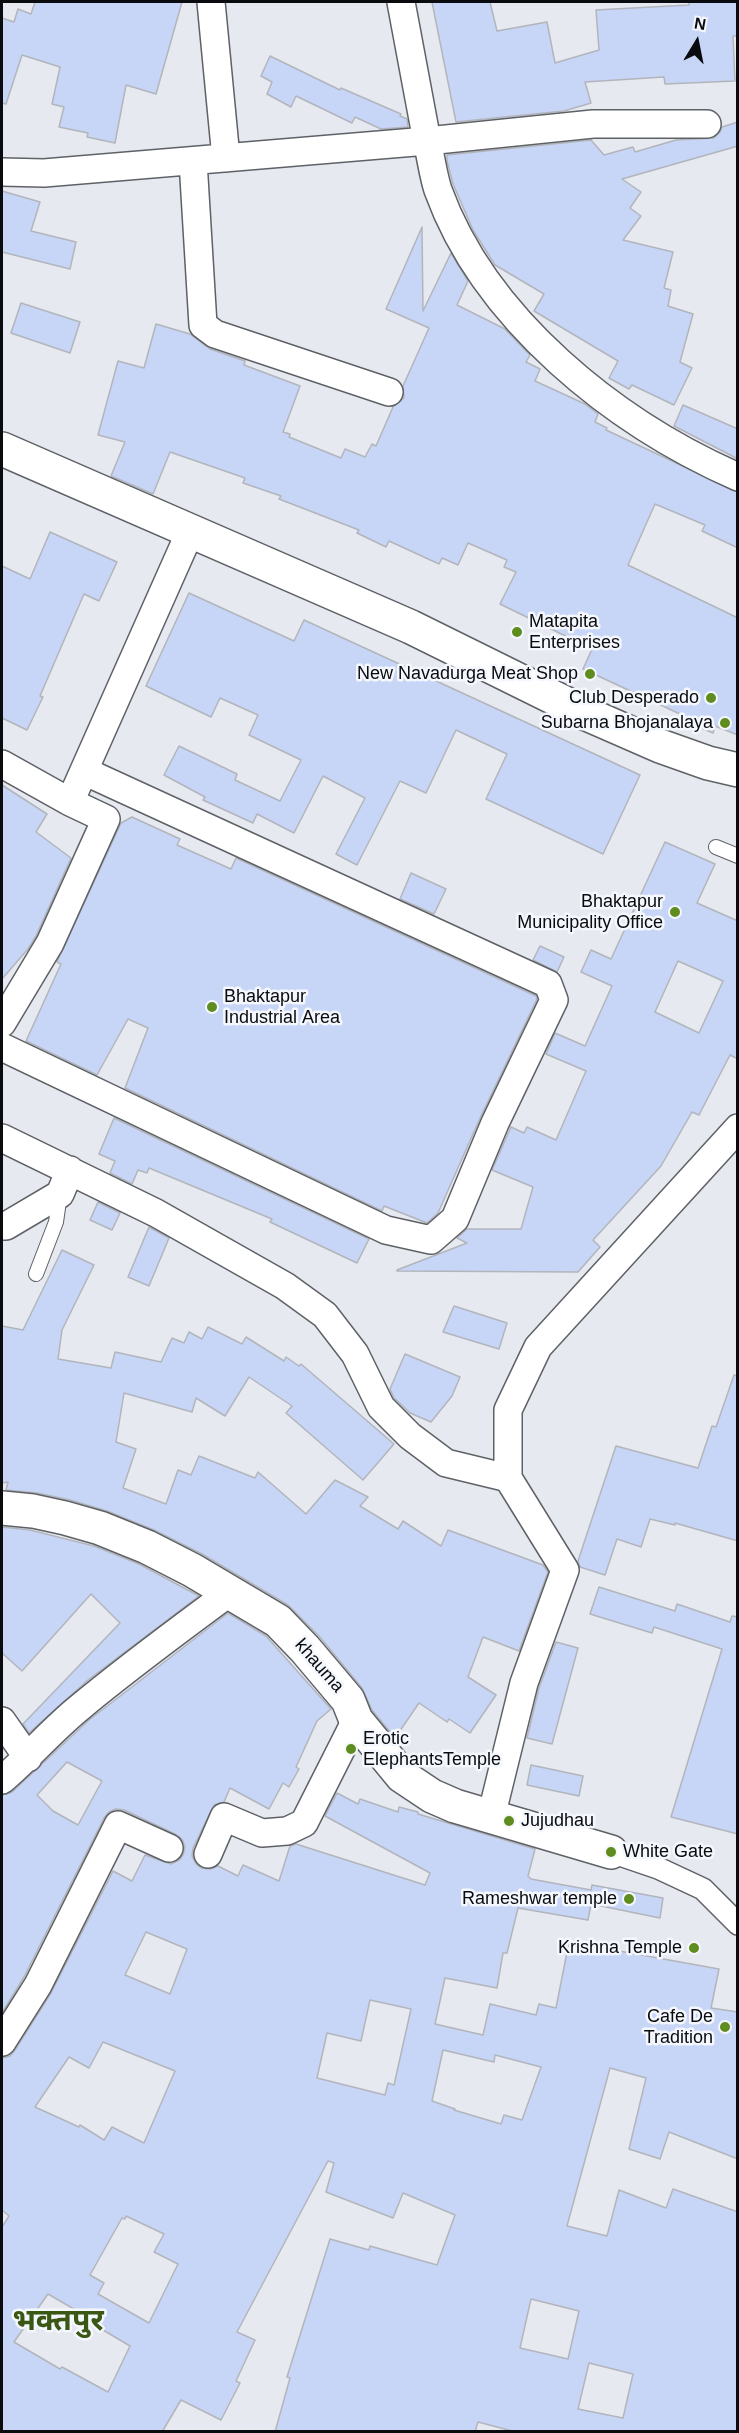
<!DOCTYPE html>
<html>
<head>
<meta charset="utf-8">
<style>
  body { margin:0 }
  #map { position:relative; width:739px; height:2433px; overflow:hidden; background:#e6e9f0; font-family:Helvetica,sans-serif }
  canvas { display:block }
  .frame { position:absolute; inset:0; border:3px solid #0a0b0e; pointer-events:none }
  .north { position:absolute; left:667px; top:12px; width:60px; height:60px; -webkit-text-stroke:4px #f4f7fd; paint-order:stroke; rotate:10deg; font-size:16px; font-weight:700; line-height:24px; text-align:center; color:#0a0b0e }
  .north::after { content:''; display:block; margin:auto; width:21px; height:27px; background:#0a0b0e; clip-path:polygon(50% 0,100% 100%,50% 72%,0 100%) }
</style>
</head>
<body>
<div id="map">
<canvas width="739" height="2433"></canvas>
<div class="frame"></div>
<div class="north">N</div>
</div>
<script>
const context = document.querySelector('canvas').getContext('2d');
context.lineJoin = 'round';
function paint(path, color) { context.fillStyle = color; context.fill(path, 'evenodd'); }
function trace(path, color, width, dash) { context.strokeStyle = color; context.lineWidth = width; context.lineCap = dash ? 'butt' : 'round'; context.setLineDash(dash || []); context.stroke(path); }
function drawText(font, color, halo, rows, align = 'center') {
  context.font = font + ' Helvetica,"Noto Sans Devanagari",sans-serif'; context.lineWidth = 5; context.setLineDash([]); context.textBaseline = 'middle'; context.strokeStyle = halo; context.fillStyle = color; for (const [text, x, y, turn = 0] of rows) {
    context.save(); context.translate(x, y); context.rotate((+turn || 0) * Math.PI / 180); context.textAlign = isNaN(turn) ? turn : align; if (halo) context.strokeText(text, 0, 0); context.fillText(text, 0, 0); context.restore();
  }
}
const building = new Path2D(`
  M35 2H182L156 94 126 85 115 143 87 137 88 133 59 127 64 107 52 104 60 67 22 55 6 104 2 103V18L14 22 18 9 31 14Z
  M432 2H490L497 31 547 22 555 63 599 50 596 10 689 5V2H738V36H733L735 81 665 84 664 77 585 82 591 103 564 111 456 122Z
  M270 56 340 90 341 88 401 114 400 116 407 119 408 127 381 129 355 117 352 123 296 96 291 107 267 94 272 82 261 76Z
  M738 122V146L622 179 641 192 630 208 641 216 623 240 673 252 664 288 671 290 668 306 693 314 680 362 692 368 674 405 632 385 629 389 609 378 618 361 534 311 544 294 495 265 473 230 453 184 447 161V155L591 140 604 155 633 147 635 152 676 140 714 138 720 132 722 127Z
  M2 191 40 202 31 231 76 242 70 269 2 252Z
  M422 227 423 311 451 253 468 281 457 305 505 329 530 355 526 362 540 369 535 381 585 404 598 414 595 422 607 428 606 430 738 492V548L702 531 705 525 655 504 628 565 738 618V735L715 726 713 733 691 724 693 720 583 669 592 649 500 604 516 572 504 567 507 560 468 543 458 565 442 558 439 564 389 541 386 547 357 533 359 530 279 499 281 496 243 483 245 478 170 452 153 494 111 476 125 442 98 435 118 361 144 368 156 324 190 334 210 349 245 361 244 365 300 386 283 432 290 434 289 437 341 458 345 449 365 457 372 444 376 446 393 407 404 398 403 386 429 328 386 309Z
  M21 303 80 322 70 353 11 333Z
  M683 405 738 429V459L674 426Z
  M50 532 117 562 99 601 84 594 40 696 43 697 27 730 2 718V566L30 579Z
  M189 593 294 641 304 620 640 775 603 854 486 799 507 754 456 730 426 793 400 781 357 865 336 854 365 798 323 776 294 833 257 814 253 823 203 800 205 797 164 775 179 746 237 774 235 780 280 801 301 760 249 735 258 715 220 698 211 717 146 686Z
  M2 785 47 814 36 832 71 858 36 936 28 949 2 979Z
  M132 817 180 839 177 845 231 869 236 858 536 996 537 999 481 1116 438 1213 427 1223 384 1206 382 1211 125 1088 148 1028 128 1019 97 1075 26 1041 61 964 57 962 121 823Z
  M665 842 715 864 697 903 738 921V1059L730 1055 699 1115 692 1112 661 1166 593 1240 600 1247 578 1272 397 1271V1270L467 1243 457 1238 467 1229H521L533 1187 492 1170 511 1127 524 1133 527 1127 556 1140 586 1071 546 1054 555 1033 585 1046 612 986 581 972 591 950 611 959ZM678 961 723 981 699 1033 655 1012Z
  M411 873 446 889 434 914 400 899Z
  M540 946 564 957 557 972 533 960Z
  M114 1118 369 1239 357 1263 270 1222 272 1219 149 1168 147 1173 138 1170 132 1184 110 1173 115 1161 99 1154Z
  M98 1202 120 1213 112 1230 90 1220Z
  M149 1227 169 1238 149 1286 128 1277Z
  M62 1250 94 1265 62 1330 58 1359 111 1368 115 1352 161 1362 172 1338 184 1343 189 1332 202 1339 208 1327 242 1344 246 1337 284 1361 286 1357 299 1366 301 1364 394 1444 363 1480 286 1413 292 1406 249 1377 225 1416 196 1398 192 1412 124 1393 116 1442 136 1449 123 1488 166 1504 178 1470 191 1475 199 1456 255 1478 258 1472 306 1514 335 1480 368 1497 360 1506 398 1529 403 1521 441 1546 448 1530 543 1565 548 1572 519 1651 483 1637 468 1677 496 1695 470 1733 449 1719 447 1722 419 1703 395 1738 372 1710 362 1688 319 1636 288 1605 202 1554 154 1530 107 1511 70 1500 37 1493 6 1490 8 1482 2 1483V1326L23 1330Z
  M454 1306 507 1323 499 1349 443 1332Z
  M405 1354 460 1377 452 1396 431 1422 410 1413 394 1398 390 1389Z
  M734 1375 738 1376V1541L675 1523V1525L650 1519 641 1547 617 1539 605 1575 580 1567 578 1561 616 1446 698 1468 712 1426 716 1427Z
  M2 1527 30 1530 94 1546 139 1564 199 1596 88 1680 29 1733 23 1724 120 1623 91 1594 22 1671 2 1653Z
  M599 1587 675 1611 677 1604 730 1622 732 1616 738 1617V1834L671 1817 722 1649 654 1627 652 1633 590 1614Z
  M228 1613 266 1636 331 1709 317 1721 296 1767 299 1769 289 1787 283 1783 269 1809 230 1788 224 1802 214 1805 193 1848 192 1856 196 1864 201 1868 210 1869 218 1866 238 1876 243 1865 279 1881 290 1846 296 1844 425 1885 430 1873 325 1816 337 1793 358 1804 360 1799 398 1812 399 1807 418 1812V1814L535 1849 528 1876 531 1879 591 1890 592 1885 663 1898 660 1918 591 1904 588 1920 518 1908 507 1953H503L497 1988 445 1978 435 2024 483 2035 490 2004 536 2015 539 2004 556 2008 569 1942 719 1969 711 2008 738 2012V2159L669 2132 660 2159 629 2149 646 2078 610 2068 567 2226 607 2236 619 2190 666 2208 673 2189 738 2212V2432H516L478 2422 475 2432H275L290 2378 287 2377 330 2239 369 2250 370 2246 437 2265 455 2215 403 2193 393 2218 326 2192 334 2163 328 2161 237 2332 255 2340 236 2381 240 2383 221 2420 181 2400 162 2432H2V2227L9 2216 2 2210V2058L10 2056 15 2050 51 1993 113 1871 132 1881 145 1855 171 1864 179 1860 183 1855 185 1847 182 1839 175 1834 124 1810 116 1809 109 1812 104 1818 24 1977 2 2013V1795L12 1792 89 1720ZM67 1762 102 1781 78 1825 53 1811 37 1795ZM146 1932 187 1949 170 1994 125 1975ZM370 2000 411 2009 394 2085 388 2083 385 2095 317 2078 327 2033 361 2041ZM103 2042 175 2071 144 2143 112 2127 104 2140 80 2125 79 2127 35 2107 69 2057 89 2068ZM443 2050 494 2062 495 2055 541 2067 522 2120 504 2115 501 2124 454 2110 455 2109 432 2101ZM126 2216 164 2234 154 2252 178 2264 149 2323 98 2294 104 2283 90 2275 122 2218 125 2219ZM48 2294 105 2327 103 2330 130 2346 108 2392 62 2367 60 2369 14 2342ZM531 2299 579 2311 568 2359 520 2348ZM589 2363 633 2374 623 2418 578 2409Z
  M556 1642 578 1648 552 1744 527 1738 539 1688Z
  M531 1765 583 1776 579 1796 527 1785Z`);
const service = new Path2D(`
  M716 847 738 856
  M36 1274 56 1222 60 1194`);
const pedestrian = new Path2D(`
  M611 1852 658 1868 703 1889 738 1924`);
const minor = new Path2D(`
  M211 2 226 158
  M707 124H593L427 141C431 157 433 175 438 190 485 320 615 423 738 477
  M193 161 203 325 215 334 389 392
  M2 172 44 173 427 141 401 2
  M2 764 70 802
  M2 1023 50 943 106 819 70 802 190 532
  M2 1047 386 1230 431 1240 455 1219 495 1123 554 1000 548 984 84 771
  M2 1138 156 1213 285 1286 325 1315 355 1354 381 1407 410 1436 446 1463 508 1478
  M2 1226H6L60 1194 70 1170
  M2 1721 28 1758
  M2 1780C29 1757 52 1730 79 1708 128 1667 179 1630 230 1592
  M491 1817 524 1683 565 1570 508 1478V1410L538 1347 738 1128
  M208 1854 224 1817 262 1833 287 1831 304 1823 356 1720
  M2 2042 38 1985 118 1825 169 1848`);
const tertiary = new Path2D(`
  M2 1508 33 1511 65 1518 100 1528 147 1547 192 1570 278 1621 305 1649 348 1700 356 1720 402 1776 432 1796 455 1806 611 1852`);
const primary = new Path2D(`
  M2 449 411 627 589 715 660 746 708 763 738 770`);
const markers = [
  [517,632,6,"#5f8c1f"],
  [590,674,6,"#5f8c1f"],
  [711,698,6,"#5f8c1f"],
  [725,723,6,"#5f8c1f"],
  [675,912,6,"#5f8c1f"],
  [212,1007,6,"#5f8c1f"],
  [351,1749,6,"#5f8c1f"],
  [509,1821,6,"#5f8c1f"],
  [611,1852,6,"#5f8c1f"],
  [629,1899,6,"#5f8c1f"],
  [694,1948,6,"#5f8c1f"],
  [725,2027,6,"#5f8c1f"]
];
const poiNames = [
  ["Matapita",529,622,"left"],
  ["Enterprises",529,643,"left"],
  ["New Navadurga Meat Shop",578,674],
  ["Club Desperado",699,698],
  ["Subarna Bhojanalaya",713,723],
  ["Bhaktapur",663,902],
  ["Municipality Office",663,923],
  ["Bhaktapur",224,997,"left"],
  ["Industrial Area",224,1018,"left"],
  ["Erotic",363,1739,"left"],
  ["ElephantsTemple",363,1760,"left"],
  ["Jujudhau",521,1821,"left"],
  ["White Gate",623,1852,"left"],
  ["Rameshwar temple",617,1899],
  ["Krishna Temple",682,1948],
  ["Cafe De",713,2017],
  ["Tradition",713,2038]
];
const streetNames = [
  ["khauma",319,1666,49]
];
const townNames = [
  ["भक्तपुर",58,2322]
];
paint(building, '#c7d5f6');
trace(building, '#b2b5bc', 1.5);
trace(service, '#5e6166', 16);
trace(pedestrian, '#5e6166', 24);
trace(minor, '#5e6166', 30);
trace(tertiary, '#5e6166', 36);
trace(primary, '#5e6166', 36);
trace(service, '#fff', 14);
trace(pedestrian, '#fff', 21);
trace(minor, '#fff', 27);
trace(tertiary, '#fff', 33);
trace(primary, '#fff', 33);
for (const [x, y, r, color] of markers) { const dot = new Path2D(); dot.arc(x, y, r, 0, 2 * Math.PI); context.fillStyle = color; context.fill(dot); trace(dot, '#f4f7fd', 2); }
drawText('18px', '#0a0b0e', '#f4f7fd', poiNames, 'right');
drawText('18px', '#0a0b0e', '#f4f7fd', streetNames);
drawText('bold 30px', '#3a5813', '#f4f7fd', townNames);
</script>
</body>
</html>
